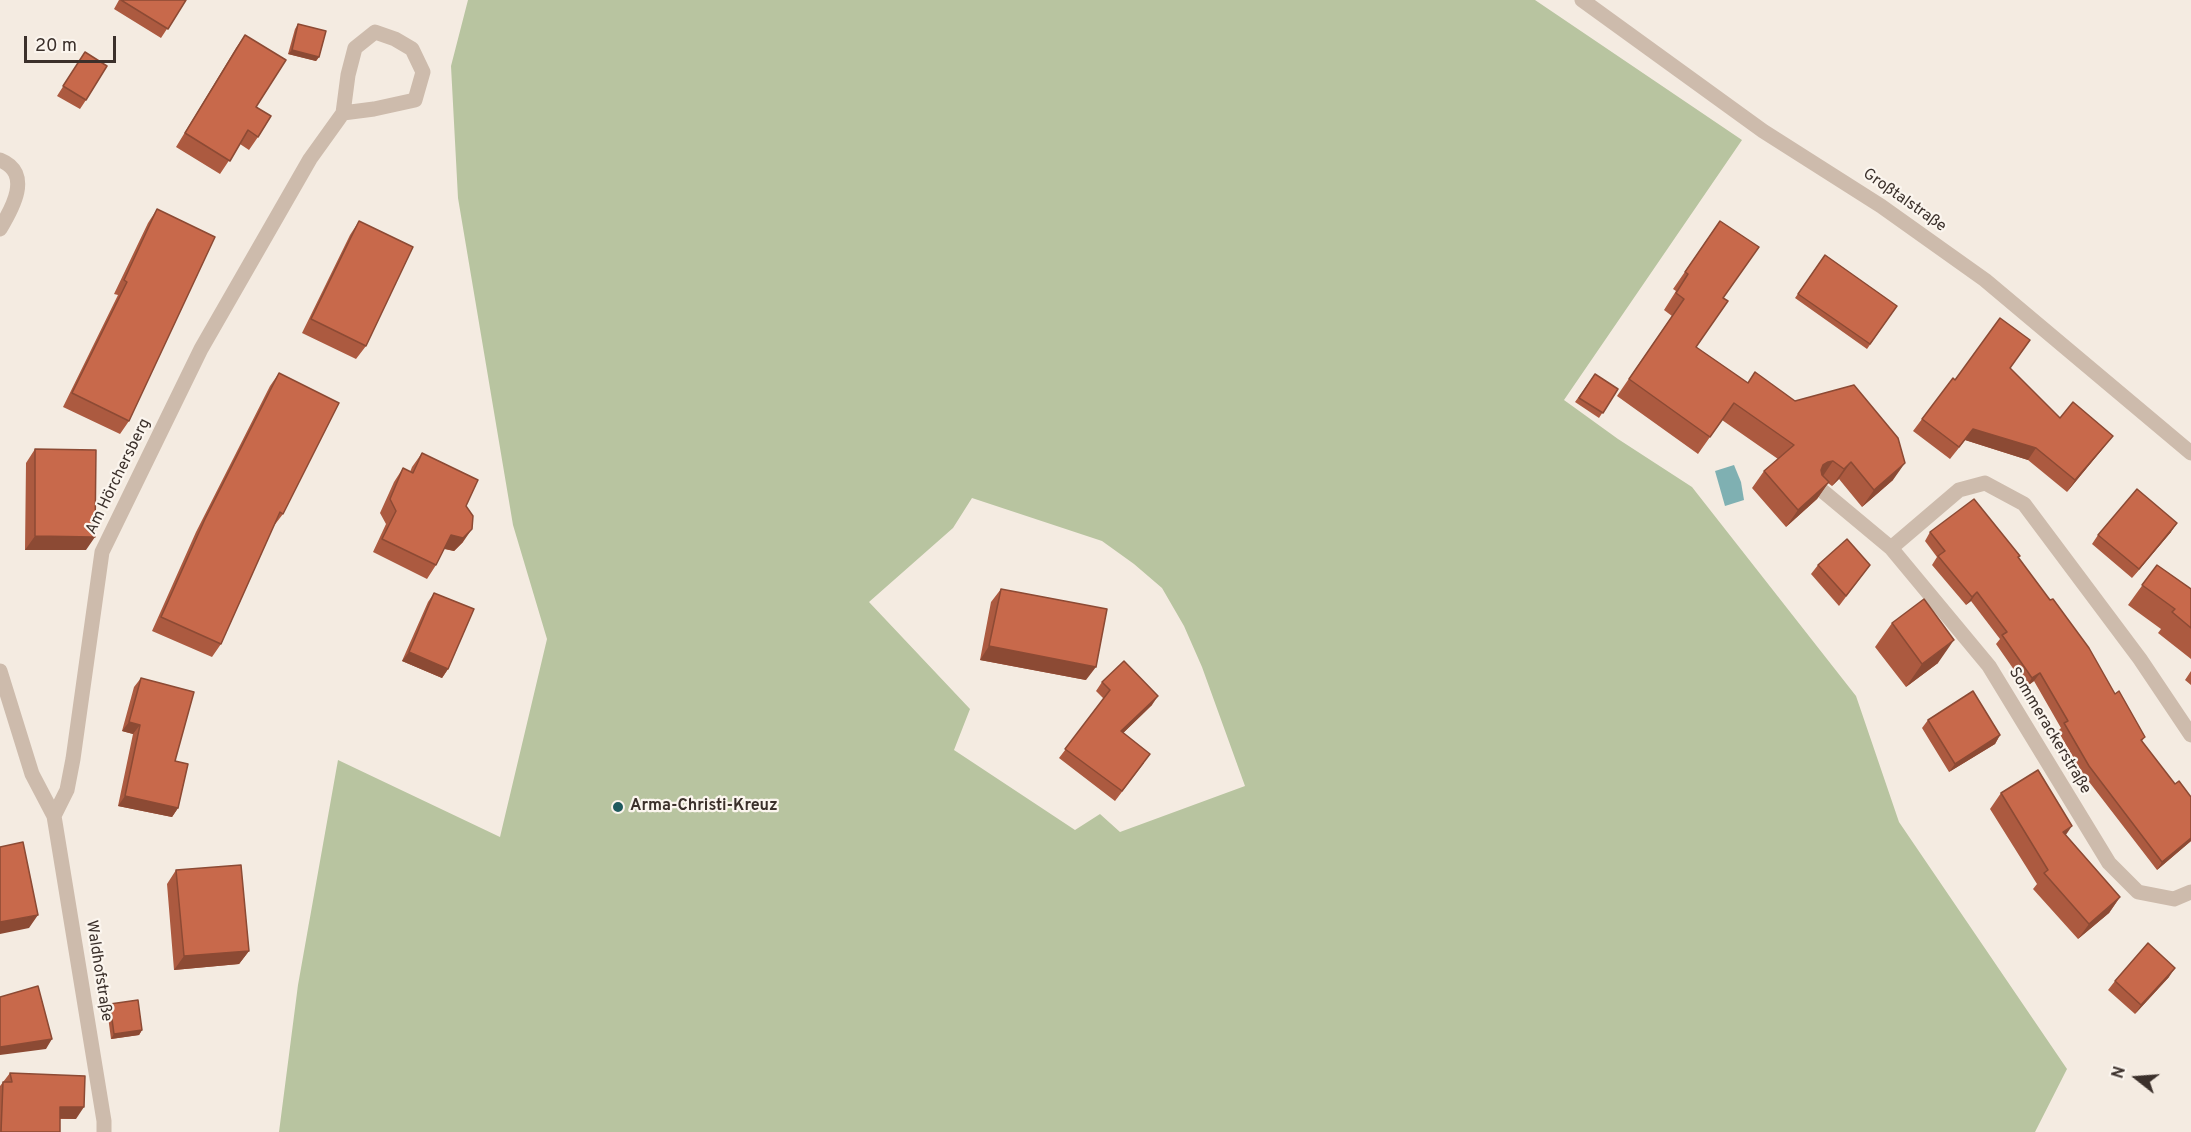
<!DOCTYPE html>
<html>
<head>
<meta charset="utf-8">
<style>
  body { margin:0 }
  #map { position:relative; width:2191px; height:1132px; overflow:hidden; background:#f4ebe1; font-family:Overpass,sans-serif }
  canvas { display:block }
  .north { position:absolute; left:2107px; top:1048px; width:60px; height:60px; -webkit-text-stroke:4px #fbf5ee; paint-order:stroke; rotate:287deg; font-size:16px; font-weight:700; line-height:24px; text-align:center; color:#3b302b }
  .north::after { content:''; display:block; margin:auto; width:21px; height:27px; background:#3b302b; clip-path:polygon(50% 0,100% 100%,50% 72%,0 100%) }
  .scale { position:absolute; left:24px; top:36px; width:92px; height:27px; box-sizing:border-box; border:3px solid #3b302b; border-top:0; padding-left:8px; font-size:18px; line-height:21px; white-space:nowrap; color:#3b302b; -webkit-text-stroke:4px #fbf5ee; paint-order:stroke }
</style>
</head>
<body>
<div id="map">
<canvas width="2191" height="1132"></canvas>
<div class="north">N</div>
<div class="scale">20 m</div>
</div>
<script>
const context = document.querySelector('canvas').getContext('2d');
context.lineJoin = 'round';
function paint(path, color) { context.fillStyle = color; context.fill(path, 'evenodd'); }
function trace(path, color, width, dash) { context.strokeStyle = color; context.lineWidth = width; context.lineCap = dash ? 'butt' : 'round'; context.setLineDash(dash || []); context.stroke(path); }
function drawText(font, color, halo, rows, align = 'center') {
  context.font = font + ' Overpass,sans-serif'; context.lineWidth = 4.5; context.setLineDash([]); context.textBaseline = 'middle'; context.strokeStyle = halo; context.fillStyle = color; for (const [text, x, y, turn = 0] of rows) {
    context.save(); context.translate(x, y); context.rotate((+turn || 0) * Math.PI / 180); context.textAlign = isNaN(turn) ? turn : align; if (halo) context.strokeText(text, 0, 0); context.fillText(text, 0, 0); context.restore();
  }
}
const green = new Path2D(`
  M468 0H1535L1742 140 1564 400 1618 439 1692 487 1856 696 1899 822 2067 1069 2035 1132H279L298 985 338 760 500 837 547 639 513 525 458 198 451 66ZM972 498 1102 541 1134 564 1162 588 1184 626 1202 667 1245 786 1120 832 1100 814 1075 830 954 750 970 709 869 602 953 528Z`);
const water = new Path2D(`
  M1734 465 1741 482 1744 500 1725 506 1715 471Z`);
const minor = new Path2D(`
  M1582 0 1763 131 1881 206 1985 280 2191 453
  M0 160C33 173 12 209 0 229
  M1819 488 1891 548 1989 666 2109 863 2138 892 2174 899 2191 892
  M1891 548 1959 490 1985 483 2024 504 2140 659 2191 735
  M0 671 32 774 54 816 104 1121V1132
  M54 816 67 790 73 759 102 552 201 349 310 159 343 113 348 75 355 48 375 32 395 39 412 49 423 72 415 100 374 109 343 113`);
const wall = new Path2D(`
  M119 0H186L161 38 114 9Z
  M298 24 319 57 316 61 288 54 295 29Z
  M245 35 256 107 258 137 249 150 240 144 220 174 176 147 236 48Z
  M85 52 86 100 80 109 57 96Z
  M157 209 129 421 120 434 63 407 118 295 114 294 148 223Z
  M359 221 366 346 356 359 302 333 350 235Z
  M1720 221 1723 298 1696 347 1748 383 1893 480 1862 507 1839 479 1832 486 1828 483 1817 499 1786 527 1752 488 1764 471 1778 459 1722 420 1698 454 1617 396 1672 316 1664 310 1676 291 1673 289Z
  M1825 255 1897 306 1867 349 1795 298Z
  M2010 368 2060 418 2104 447 2067 492 2028 460 1965 440 1950 459 1913 431 1922 419 1955 380Z
  M279 373 283 514 273 527 221 644 212 657 152 631 196 532 270 386Z
  M1595 374 1618 389 1599 418 1575 402Z
  M35 449 86 550H25L26 463Z
  M422 453 466 506 463 542 454 551 444 549 436 565 427 579 373 552 386 524 380 513 394 482 403 468 410 472 412 467Z
  M1930 532 2018 558 2145 737 2142 741 2191 841 2157 870 2083 774 2058 731 2061 728 2034 681 2026 687 1996 644 2000 639 1971 601 1966 605 1932 565 1937 557 1925 541Z
  M2171 532 2132 578 2092 544 2098 535Z
  M1818 565H1870L1839 606 1811 574Z
  M2157 565 2191 589V659L2158 633 2161 629 2128 605Z
  M1001 589 1086 680 980 660 991 602Z
  M434 593 448 669 442 678 402 661 428 602Z
  M1892 623 1938 663 1906 687 1875 647Z
  M2191 671V685L2185 680Z
  M141 678 175 761 178 808 172 817 118 806 133 734 122 731 134 687Z
  M1102 682 1152 705 1123 733 1144 763 1115 801 1059 758 1104 699 1096 691Z
  M1928 720 2000 735 1995 744 1949 772 1922 728Z
  M2001 793 2066 835 2120 897 2109 913 2078 939 2033 889 2037 884 1990 809Z
  M176 870 249 951 239 964 174 970 167 884Z
  M2169 977 2135 1014 2108 990 2115 981Z
  M110 1004 142 1030 139 1035 111 1039 107 1009Z
  M10 1073 76 1119H60V1132H0V1086Z`);
const shadedWall = new Path2D(`
  M292 50 319 57 316 61 288 54Z
  M1973 429 2036 448 2028 460 1965 440 1950 459Z
  M2113 436 2104 447 2067 492 2075 480Z
  M1833 461 1821 479H1816L1823 465 1828 462Z
  M1851 462 1839 479 1832 486 1844 469Z
  M1905 463 1893 480 1862 507 1874 490Z
  M1829 482 1817 499 1786 527 1798 510Z
  M2177 523 2171 532 2132 578 2139 569Z
  M472 529 463 542 454 551 442 548 451 535Z
  M35 536 95 537 86 550H25Z
  M1977 592 1971 601 1966 605 1972 597Z
  M1954 640 1938 663 1906 687 1922 664Z
  M989 646 1096 667 1086 680 980 660Z
  M409 652 448 669 442 678 402 661Z
  M2040 673 2034 681 2026 687 2032 678Z
  M1158 696 1152 705 1115 741 1121 731Z
  M129 722 140 725 133 734 122 731Z
  M2000 735 1995 744 1949 772 1955 764Z
  M125 796 178 808 172 817 118 806Z
  M2072 826 2061 842 2063 832Z
  M2191 838V841L2157 870 2162 862Z
  M2120 897 2109 913 2078 939 2089 924Z
  M38 915 29 928 0 934V922Z
  M249 951 239 964 174 970 184 956Z
  M2175 968 2169 977 2135 1014 2141 1005Z
  M142 1030 139 1035 111 1039 114 1034Z
  M52 1039 46 1049 0 1055V1047Z
  M60 1107H84L76 1119 52 1118Z`);
const building = new Path2D(`
  M121 0H186L168 29Z
  M298 24 326 31 319 57 292 50Z
  M245 35 286 60 256 107 271 116 258 137 248 130 230 161 185 133Z
  M85 52 107 66 86 100 63 86Z
  M157 209 215 237 129 421 72 393 127 282 124 280Z
  M359 221 413 247 366 346 311 319Z
  M1720 221 1759 247 1723 298 1728 301 1696 347 1748 383 1755 372 1795 401 1854 385 1898 438 1905 463 1874 490 1851 462 1844 469 1833 461 1828 462 1823 465 1821 470 1822 475 1829 482 1798 510 1764 471 1794 445 1734 403 1710 437 1629 379 1684 299 1676 293 1688 274 1685 272Z
  M1825 255 1897 306 1870 344 1798 294Z
  M2000 318 2030 340 2010 368 2060 418 2073 402 2113 436 2075 480 2036 448 1973 429 1959 447 1922 419 1953 378 1955 380Z
  M279 373 339 403 283 514 280 512 221 644 161 617 205 519Z
  M1595 374 1618 389 1603 413 1579 398Z
  M35 449 96 450 95 537 35 536Z
  M422 453 478 480 466 506 473 516 472 529 463 538 451 535 436 565 382 539 396 511 390 499 403 468 413 473Z
  M2137 489 2177 523 2139 569 2098 535Z
  M1974 499 2020 556 2018 557 2050 600 2053 599 2089 648 2115 694 2119 691 2145 737 2141 740 2175 784 2179 781 2191 797V838L2162 862 2089 766 2064 723 2068 721 2040 673 2032 678 2002 635 2007 632 1977 592 1972 597 1938 556 1945 551 1930 532Z
  M1847 539 1870 565 1846 596 1818 565Z
  M2157 565 2191 589V628L2172 612 2175 609 2142 585Z
  M1001 589 1107 609 1096 667 989 646Z
  M434 593 474 609 448 669 409 652Z
  M1924 599 1954 640 1922 664 1892 623Z
  M1124 661 1158 696 1121 731 1150 754 1122 791 1065 749 1110 690 1102 682Z
  M141 678 194 692 175 761 188 764 178 808 125 796 140 725 129 722Z
  M1973 691 2000 735 1955 764 1928 720Z
  M2038 770 2072 826 2063 832 2120 897 2089 924 2044 873 2048 870 2001 793Z
  M23 842 38 915 0 922V847Z
  M241 865 249 951 184 956 176 870Z
  M2148 943 2175 968 2141 1005 2115 981Z
  M38 986 52 1039 0 1047V997Z
  M138 1000 142 1030 114 1034 110 1004Z
  M10 1073 85 1076 84 1107H60V1132H1L3 1082H12Z`);
const markers = [
  [618,807,6,"#1f5a5e"]
];
const streetNames = [
  ["Großtalstraße",1904,201,35],
  ["Am Hörchersberg",119,477,-64],
  ["Sommerackerstraße",2049,731,59],
  ["Waldhofstraße",98,971,81]
];
const poiNames = [
  ["Arma-Christi-Kreuz",630,807]
];
paint(green, '#b8c4a0');
paint(water, '#7fb0b2');
trace(minor, '#cdbbac', 15);
paint(wall, '#ac5a40');
paint(shadedWall, '#8c4a34');
paint(building, '#c8694b');
trace(building, '#8c4a34', 1.5);
for (const [x, y, r, color] of markers) { const dot = new Path2D(); dot.arc(x, y, r, 0, 2 * Math.PI); context.fillStyle = color; context.fill(dot); trace(dot, '#fbf5ee', 2); }
drawText('16px', '#3b302b', '#fbf5ee', streetNames);
drawText('bold 16px', '#3b302b', '#fbf5ee', poiNames, 'left');
</script>
</body>
</html>
